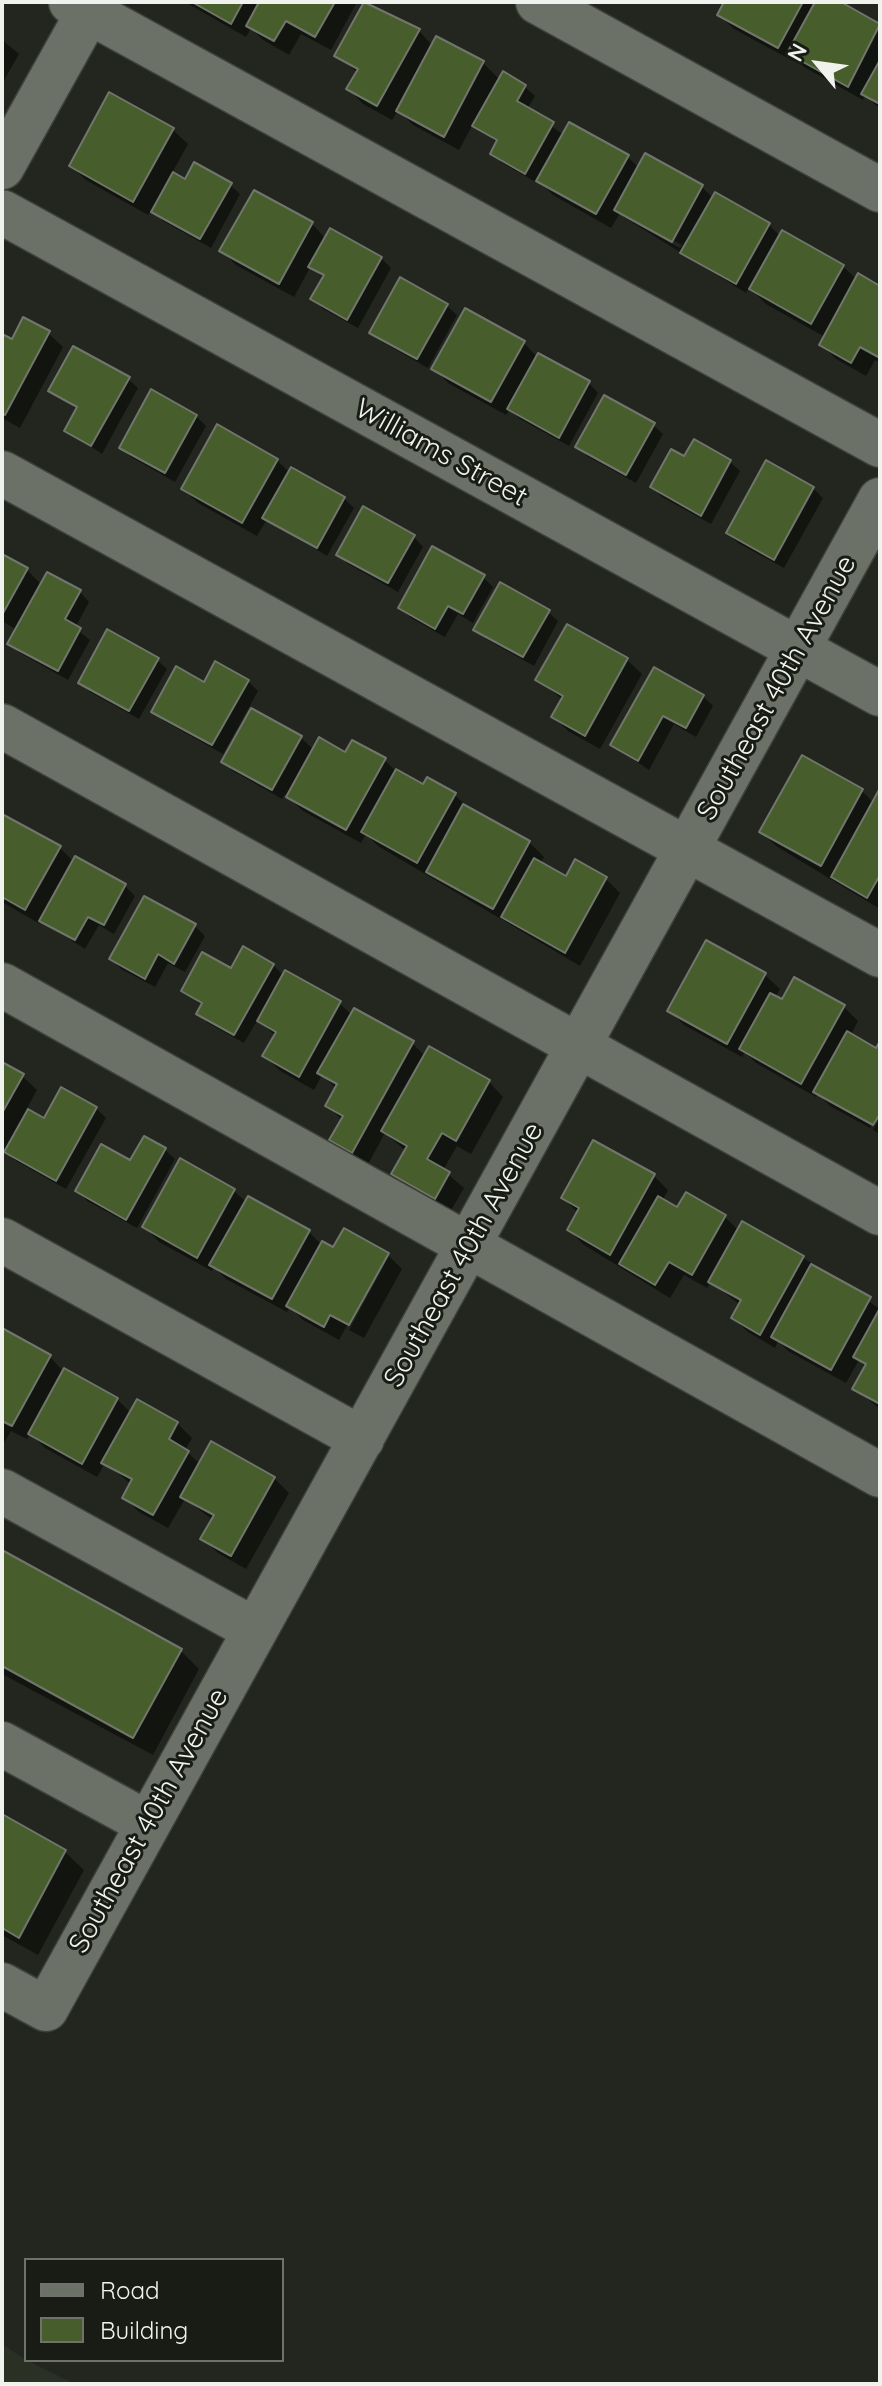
<!DOCTYPE html>
<html>
<head>
<meta charset="utf-8">
<style>
  body { margin:0 }
  #map { position:relative; width:882px; height:2386px; overflow:hidden; background:#22261f; font-family:Quicksand,sans-serif }
  canvas { display:block }
  .frame { position:absolute; inset:0; border:4px solid #f0f2ed; pointer-events:none }
  .legend { position:absolute; left:24px; top:2258px; width:260px; height:104px; box-sizing:border-box; background:#191c15; border:2px solid #6f726b; margin:0; padding:10px 14px; list-style:none; font-size:24px; color:#f0f2ed }
  .legend li { display:flex; align-items:center; gap:16px; height:40px }
  .legend b { width:40px; border:2px solid #6f726b }
  .north { position:absolute; left:778px; top:24px; width:80px; height:80px; -webkit-text-stroke:6px #191c15; paint-order:stroke; rotate:299deg; font-size:22px; font-weight:700; line-height:32px; text-align:center; color:#f0f2ed }
  .north::after { content:''; display:block; margin:auto; width:28px; height:36px; background:#f0f2ed; clip-path:polygon(50% 0,100% 100%,50% 72%,0 100%) }
</style>
</head>
<body>
<div id="map">
<canvas width="882" height="2386"></canvas>
<div class="frame"></div>
<ul class="legend">
<li><b style="height:10px;background:#6c7168"></b>Road</li>
<li><b style="height:22px;background:#475e2c"></b>Building</li>
</ul>
<div class="north">N</div>
</div>
<script>
const context = document.querySelector('canvas').getContext('2d');
context.lineJoin = 'round';
function paint(path, color) { context.fillStyle = color; context.fill(path, 'evenodd'); }
function trace(path, color, width, dash) { context.strokeStyle = color; context.lineWidth = width; context.lineCap = dash ? 'butt' : 'round'; context.setLineDash(dash || []); context.stroke(path); }
function drawText(font, color, halo, rows, align = 'center') {
  context.font = font + ' Quicksand,sans-serif'; context.lineWidth = 6; context.setLineDash([]); context.textBaseline = 'middle'; context.strokeStyle = halo; context.fillStyle = color; for (const [text, x, y, turn = 0] of rows) {
    context.save(); context.translate(x, y); context.rotate((+turn || 0) * Math.PI / 180); context.textAlign = isNaN(turn) ? turn : align; if (halo) context.strokeText(text, 0, 0); context.fillText(text, 0, 0); context.restore();
  }
}
const built = new Path2D(`
  M2 2344 26 2360 75 2384H2Z`);
const shadow = new Path2D(`
  M185 2H357L331 50 301 34 289 55 263 40 251 28 246 37Z
  M366 2 419 31 433 46 437 38 483 63 500 80 525 87 535 96 527 109 564 135 570 124 628 157 639 168 646 156 702 187 714 199 769 225 780 236 843 266 857 280 880 288V363L875 360 866 376 836 359 821 344 825 337 766 304 749 287 746 293 625 218 680 248 682 245 625 213V218L620 213 611 228 553 195 537 179 536 182 502 163 492 153 498 143 473 124 459 150 413 125 398 110 392 120 363 104 349 89 358 73 337 55Z
  M726 2H836L880 26V109L865 95 863 100 804 67 794 58 793 61 734 29 719 15Z
  M2 40 19 54 2 84Z
  M110 95 173 130 188 144 172 173 186 181 230 185 240 194 211 248 163 221 151 210 148 215 86 180 71 166Z
  M312 224 326 239 381 258 391 268 358 328 323 309 313 299 324 278 311 266 294 297 236 265 222 251Z
  M447 306 457 315 428 368 382 342 372 332Z
  M48 333 63 347 20 428 2 418V336L13 342Z
  M524 343 538 358 589 383 598 393 569 446 520 419 510 409 506 415 448 383 434 368Z
  M128 379 138 388 102 454 66 430 78 410 51 391Z
  M196 416 206 426 175 482 131 457 121 447Z
  M653 425 663 434 636 483 587 456 577 446Z
  M694 442 730 462 740 471 711 524 662 497 652 487 685 459Z
  M277 460 290 473 344 498 354 508 327 556 267 519 257 536 198 503 183 489Z
  M813 488 823 498 784 568 738 543 728 533Z
  M414 537 423 547 398 592 348 564 338 554Z
  M2 556 27 570 42 585 80 592 89 602 75 628 90 640 68 680 20 653 10 643 17 630 2 621Z
  M483 577 493 587 473 623 458 614 445 637 411 618 401 608Z
  M548 612 558 621 534 666 486 639 476 629Z
  M568 626 627 660 642 674 600 749 568 731 553 716 563 700 538 680Z
  M157 660 167 669 139 719 90 692 80 682Z
  M654 669 703 696 713 706 696 737 674 724 649 770 612 745Z
  M248 681 258 691 223 754 164 721 154 711Z
  M252 710 301 738 314 750 384 760 397 772 423 787 455 795 469 809 529 842 544 857 540 864 567 878H605L620 893 580 966 378 846 366 834 361 843 303 811 285 794 282 799 233 771 223 762Z
  M803 758 862 791 874 803 880 792V909L776 846 762 832Z
  M2 816 60 848 74 862 76 859 125 886 135 896 114 934 99 925 85 949 42 921 40 924 2 902Z
  M145 898 195 926 205 936 185 972 168 963 155 987 121 969 112 959Z
  M707 943 765 975 780 989 775 998 783 1002 844 1007 858 1021 850 1036 877 1050 880 1045V1109L870 1128 830 1106 818 1094 816 1097 756 1063 745 1052 742 1057 684 1025 669 1010Z
  M273 965 284 976 339 1003 352 1015 412 1043 425 1056 489 1082 503 1097 471 1154 457 1146 443 1170 464 1188 450 1212 408 1188 394 1174 406 1151 385 1133 367 1166 346 1155 332 1140 343 1121 328 1106 337 1089 322 1075 314 1090 279 1070 265 1056 275 1036 258 1019 244 1043 208 1023 198 1014 203 1006 183 991 232 971Z
  M2 1064 22 1076 37 1090 26 1110 45 1121 96 1108 106 1118 66 1189 16 1161 4 1149 2 1153Z
  M880 1118V1134L873 1130Z
  M165 1150 175 1159 137 1228 87 1201 78 1191Z
  M181 1161 234 1191 246 1202 309 1232 322 1245 334 1250 388 1255 402 1269 364 1338 349 1330 389 1256H385L339 1340 303 1320 290 1307 287 1312 226 1279 214 1267 212 1271 159 1242 145 1227Z
  M653 1175 668 1190 662 1201 678 1210 725 1217 739 1231 802 1257 880 1309V1409L854 1388 866 1367 859 1360 846 1383 788 1351 778 1341 775 1348 748 1332 733 1318 740 1305 711 1282 707 1288 684 1275 670 1298 584 1245 569 1230 578 1213 563 1198Z
  M2 1331 50 1357 64 1372 117 1399 131 1413 177 1423 192 1438 185 1450 200 1464 274 1478 289 1493 246 1569 218 1553 203 1539 213 1520 185 1499 168 1528 139 1512 124 1497 131 1484 105 1463 97 1477 45 1448 30 1433 27 1439 11 1431 2 1446Z
  M2 1553 180 1650 199 1669 153 1755 2 1674Z
  M2 1816 65 1852 84 1870 38 1955 2 1935Z`);
const building = new Path2D(`
  M192 2H243L231 24Z
  M259 2H335L315 37 286 21 274 41 246 26Z
  M364 2 420 29 377 106 346 89 358 69 334 56Z
  M724 2H803L778 48 717 15Z
  M815 2H841L880 24 848 87 787 53Z
  M436 36 484 61 444 137 396 111Z
  M880 60V104L861 94Z
  M503 71 526 85 517 101 554 122 525 174 490 154 497 140 472 126Z
  M109 92 174 128 133 202 69 166Z
  M569 122 629 155 596 214 536 181Z
  M645 153 703 185 672 242 614 210Z
  M194 162 232 183 200 239 151 212 173 172 185 179Z
  M254 190 313 222 279 284 219 251Z
  M715 192 770 223 736 284 680 253Z
  M330 228 382 257 347 320 310 299 324 275 308 267Z
  M782 230 844 265 811 324 749 289Z
  M858 273 880 286V358L860 347 851 363 819 345Z
  M400 277 448 304 417 359 369 333Z
  M465 308 525 341 491 402 431 369Z
  M23 317 50 331 5 415 2 413V334L12 339Z
  M73 346 130 377 91 446 64 431 77 407 48 391Z
  M538 353 590 381 559 438 507 409Z
  M151 389 197 415 165 473 119 448Z
  M604 395 655 423 626 475 575 447Z
  M217 424 278 459 242 523 181 489Z
  M694 439 731 460 701 516 650 487 671 449 684 456Z
  M766 460 814 487 774 560 726 533Z
  M291 467 345 497 317 548 262 518Z
  M363 506 415 535 388 583 336 555Z
  M432 546 485 575 463 614 448 606 435 629 398 608Z
  M2 554 28 568 2 615Z
  M47 572 81 590 65 619 81 628 58 671 7 644Z
  M500 582 550 610 523 657 473 630Z
  M567 624 628 658 585 736 551 717 563 696 535 680Z
  M107 629 159 658 129 711 78 683Z
  M215 661 249 680 212 745 151 712 176 666 204 682Z
  M654 667 704 695 686 728 663 716 638 761 610 745Z
  M251 708 302 736 272 790 221 762Z
  M319 737 345 752 352 740 386 758 346 830 286 797Z
  M802 755 863 789 821 866 759 832Z
  M396 769 423 784 427 777 456 793 417 863 361 832Z
  M880 788V875L867 898 831 877Z
  M463 804 530 841 493 909 426 872Z
  M2 814 61 846 25 910 2 897Z
  M75 856 126 884 104 925 88 917 75 940 39 921Z
  M534 858 566 876 575 859 607 877 565 953 501 917Z
  M144 896 196 924 174 964 158 954 145 979 109 959Z
  M706 940 766 973 727 1044 667 1011Z
  M243 946 274 964 234 1035 196 1014 202 1003 181 991 202 952 231 968Z
  M285 970 341 1001 299 1077 262 1056 276 1032 257 1021Z
  M794 977 845 1005 801 1084 739 1049 770 993 782 999Z
  M354 1008 414 1041 352 1153 329 1140 343 1116 325 1106 337 1084 317 1073Z
  M847 1031 876 1048 880 1041V1114L873 1125 813 1092Z
  M429 1046 490 1080 456 1141 442 1133 427 1159 450 1172 435 1199 391 1174 407 1146 381 1131Z
  M2 1062 24 1074 2 1113Z
  M61 1087 97 1107 56 1181 4 1152 28 1109 44 1118Z
  M144 1136 166 1148 126 1220 75 1191 101 1144 130 1160Z
  M593 1140 655 1174 610 1255 567 1230 579 1208 561 1198Z
  M180 1158 235 1189 197 1258 142 1227Z
  M686 1192 726 1215 692 1275 669 1262 655 1285 619 1264 658 1196 677 1207Z
  M248 1196 310 1230 272 1299 209 1265Z
  M742 1221 804 1256 760 1335 731 1318 741 1300 708 1282Z
  M344 1228 389 1253 349 1325 330 1315 324 1327 286 1306 322 1241 333 1247Z
  M811 1264 871 1297 831 1370 771 1337Z
  M880 1308V1404L852 1389 866 1364 853 1357Z
  M2 1328 51 1355 12 1426 2 1421Z
  M64 1368 118 1398 82 1464 28 1434Z
  M137 1399 178 1422 169 1439 189 1451 153 1515 122 1498 132 1479 101 1463Z
  M211 1441 275 1477 231 1556 200 1539 214 1515 180 1497Z
  M2 1550 182 1649 133 1738 2 1666Z
  M2 1814 66 1850 19 1938 2 1928Z`);
const minor = new Path2D(`
  M71 2 880 445
  M538 2 880 190
  M2 167 94 2
  M2 212 880 694
  M2 473 880 955
  M2 726 880 1213
  M2 985 880 1475
  M2 1240 362 1439
  M2 1491 255 1630
  M2 1744 147 1823
  M2 1985 46 2009 880 500`);
const streetNames = [
  ["Williams Street",441,453,29],
  ["Southeast 40th Avenue",777,688,-61],
  ["Southeast 40th Avenue",464,1255,-61],
  ["Southeast 40th Avenue",149,1821,-61]
];
paint(built, '#2a3024');
paint(shadow, '#0007');
paint(building, '#475e2c');
trace(building, '#71766d', 2);
trace(minor, '#3e413a', 47);
trace(minor, '#6c7168', 44);
drawText('28px', '#f0f2ed', '#191c15', streetNames);
</script>
</body>
</html>
